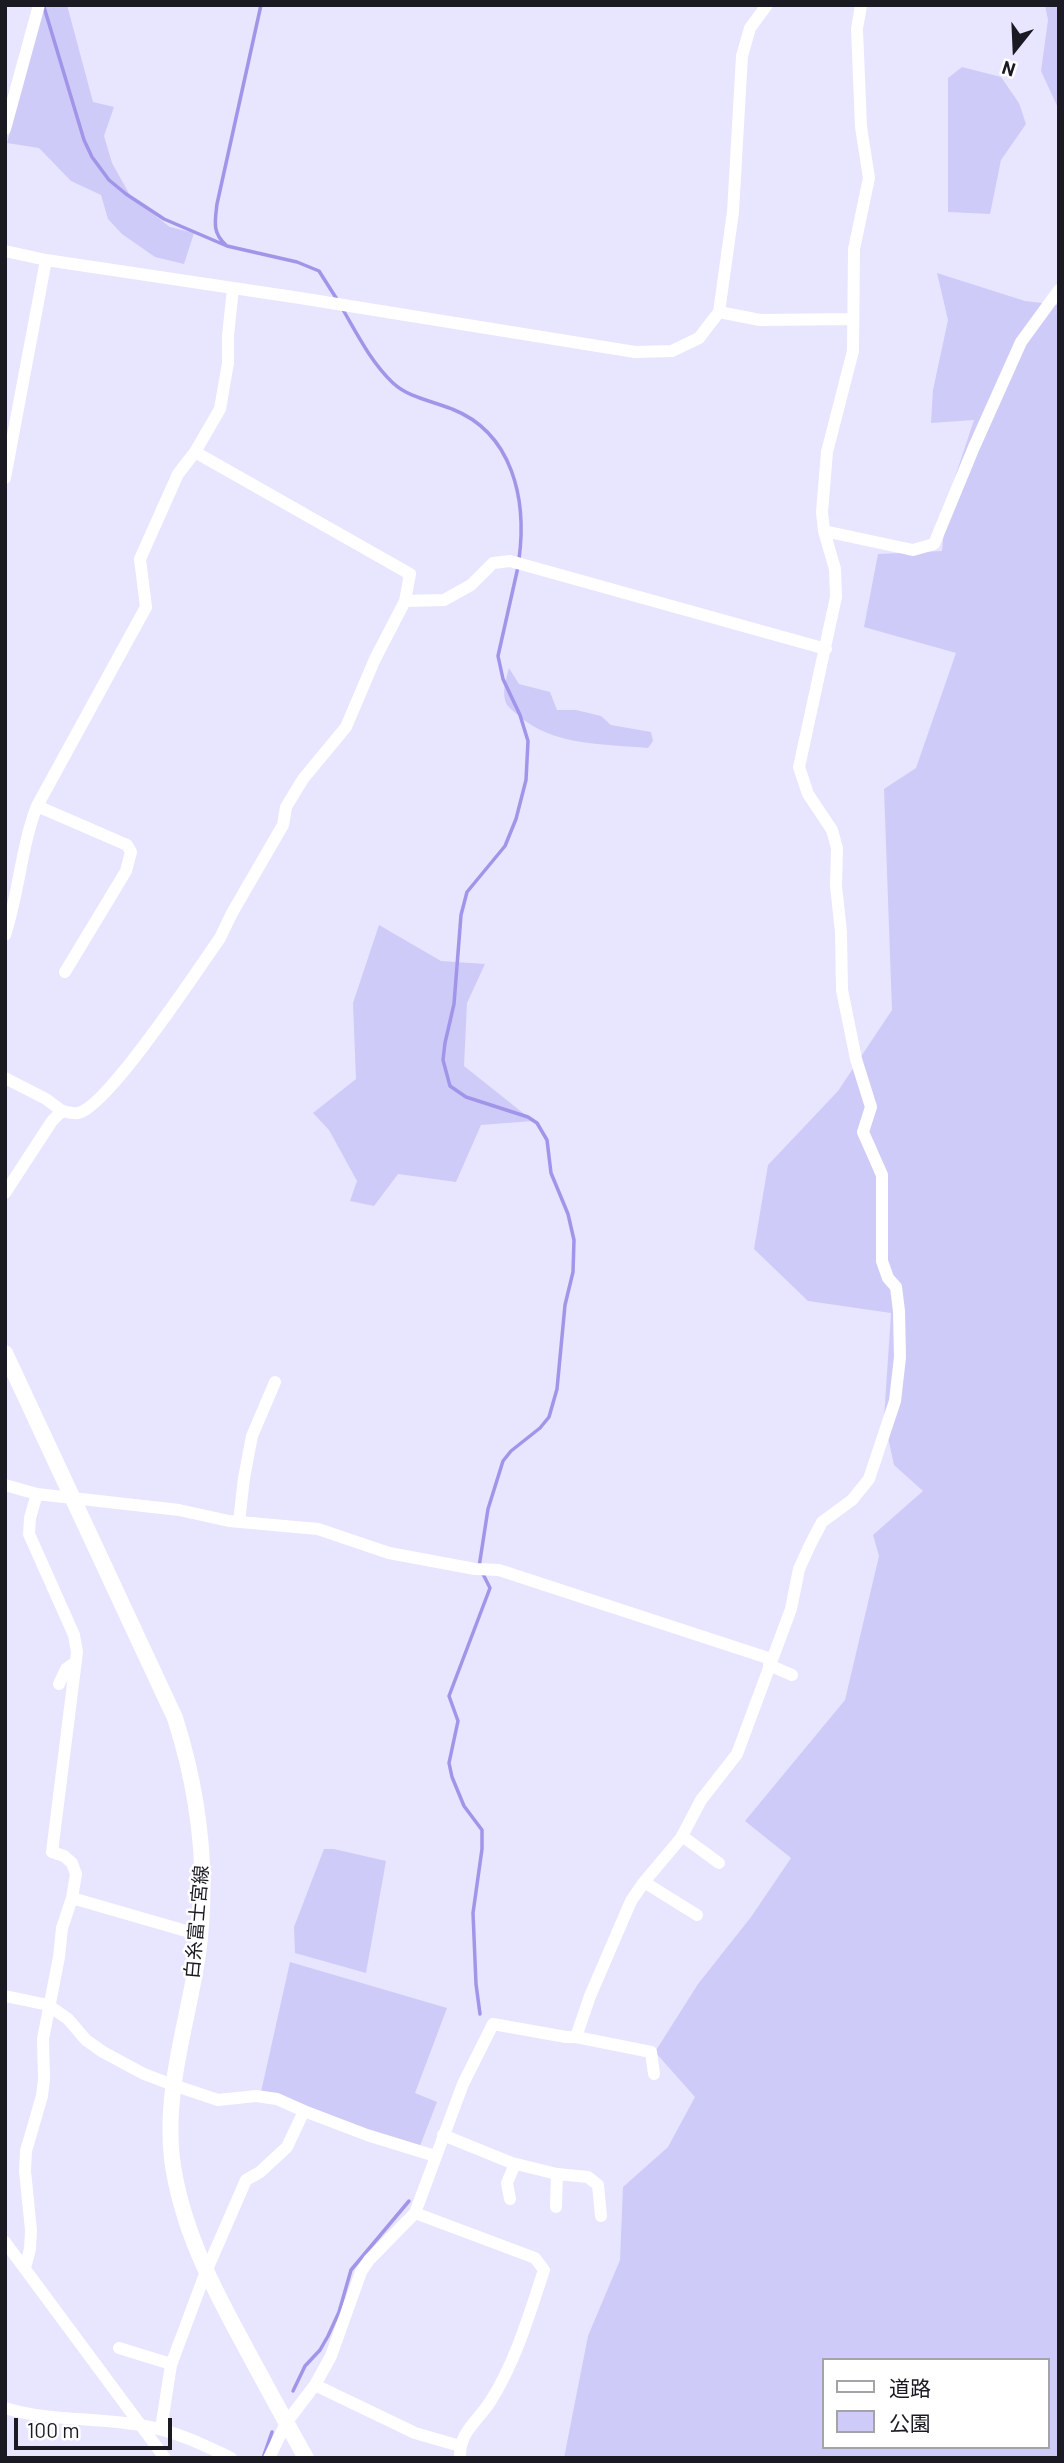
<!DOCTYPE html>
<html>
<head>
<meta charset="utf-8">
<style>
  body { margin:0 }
  #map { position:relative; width:1064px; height:2463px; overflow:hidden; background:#e7e5ff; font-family:Barlow,"Noto Sans JP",sans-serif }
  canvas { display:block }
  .frame { position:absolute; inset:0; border:7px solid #1b1a23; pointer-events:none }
  .legend { position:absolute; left:822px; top:2358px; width:228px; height:91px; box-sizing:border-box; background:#fff; border:2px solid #a4a3a7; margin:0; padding:9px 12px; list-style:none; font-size:21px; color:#1b1a23 }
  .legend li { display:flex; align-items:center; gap:14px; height:35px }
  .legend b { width:35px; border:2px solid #a4a3a7 }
  .north { position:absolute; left:980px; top:14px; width:70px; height:70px; -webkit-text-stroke:5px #fff; paint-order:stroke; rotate:198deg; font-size:19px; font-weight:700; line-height:28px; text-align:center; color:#1b1a23 }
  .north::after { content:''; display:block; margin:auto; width:24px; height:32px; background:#1b1a23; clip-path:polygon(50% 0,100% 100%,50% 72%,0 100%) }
  .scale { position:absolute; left:14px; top:2418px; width:158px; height:32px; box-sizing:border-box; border:4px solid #1b1a23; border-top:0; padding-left:9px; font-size:21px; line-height:24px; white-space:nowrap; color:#1b1a23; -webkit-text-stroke:5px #fff; paint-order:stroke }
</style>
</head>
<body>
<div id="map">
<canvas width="1064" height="2463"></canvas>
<div class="frame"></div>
<ul class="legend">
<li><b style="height:9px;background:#fff"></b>道路</li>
<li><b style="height:19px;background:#cfcbf8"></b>公園</li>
</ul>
<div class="north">N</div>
<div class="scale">100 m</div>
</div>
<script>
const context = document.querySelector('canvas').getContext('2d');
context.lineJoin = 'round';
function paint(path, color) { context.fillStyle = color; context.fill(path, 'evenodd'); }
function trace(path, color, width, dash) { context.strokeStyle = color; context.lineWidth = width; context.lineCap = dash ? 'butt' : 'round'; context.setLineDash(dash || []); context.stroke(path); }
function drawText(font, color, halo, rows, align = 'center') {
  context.font = font + ' Barlow,"Noto Sans JP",sans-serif'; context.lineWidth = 5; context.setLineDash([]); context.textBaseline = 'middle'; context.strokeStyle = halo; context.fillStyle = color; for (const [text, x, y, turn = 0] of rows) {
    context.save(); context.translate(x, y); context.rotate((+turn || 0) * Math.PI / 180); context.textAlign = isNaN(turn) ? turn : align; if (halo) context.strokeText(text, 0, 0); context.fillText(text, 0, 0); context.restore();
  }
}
const green = new Path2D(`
  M44 5H67L93 102 114 107 104 136 112 163 131 197 170 227 194 233 184 264 155 257 122 234 108 219 101 195 71 181 39 148 7 143Z
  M1045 5H1059V110L1041 71 1048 20Z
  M962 67 1001 77 1019 103 1026 124 1001 160 990 214 948 212V78Z
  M937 273 1025 301 1059 305V2458H564L588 2336 620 2260 623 2187 668 2147 695 2097 655 2052 698 1984 751 1917 791 1858 745 1821 845 1700 879 1556 873 1535 923 1491 894 1465 884 1419 891 1313 808 1301 754 1249 768 1165 838 1091 892 1010 884 789 916 768 956 653 864 627 878 554 942 551 947 501 974 420 931 423 933 390 948 320ZM824 2360H1048V2447H824Z
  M509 668 519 684 550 692 557 710H576L601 716 611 725 651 732 653 741 648 748C605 744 553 746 519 716 516 713 510 709 507 705 501 694 506 679 509 668Z
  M379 925 441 961 485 964 467 1003 464 1066 533 1121 481 1125 456 1182 398 1174 374 1206 350 1201 357 1181 329 1130 313 1113 356 1079 353 1003Z
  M324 1849H334L386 1861 366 1973 295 1953 294 1927Z
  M290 1962 447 2008 415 2093 437 2102 420 2146 371 2133 261 2092Z`);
const stream = new Path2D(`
  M44 7 84 140 92 157 109 180 126 194 164 219 227 246 297 262 319 271 338 301
  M226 245C212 233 215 221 217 204L261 5
  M342 308C357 334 371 362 393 383 409 398 433 401 452 409 513 433 527 500 519 559
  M479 1567 488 1509 503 1461 511 1451 540 1428 549 1417 557 1389 565 1305 573 1272 574 1240 568 1214 551 1173 547 1140 537 1123 528 1117 466 1097 450 1086 443 1060 445 1043 454 1004 461 915 467 892 505 846 516 819 526 780 528 741 520 715 503 679 498 656 518 567
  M480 2014 476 1984 473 1913 482 1849V1830L464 1806 452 1777 449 1763 458 1721 449 1696 490 1588 483 1574
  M293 2391 305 2366 320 2350 328 2336 339 2312 351 2270 409 2201
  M263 2458 272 2432`);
const minor = new Path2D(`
  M5 129 39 5
  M5 251 46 260 300 298 635 352 672 351 699 338 719 312 733 212 742 56 750 28 767 5
  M719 312 760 320 852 319
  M5 478 46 260
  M824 531 913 550 934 544 974 447 1021 342 1059 290
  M405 601 444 600 471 585 493 563 510 561 826 649
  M37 806 127 845 131 852 126 871 65 972
  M5 935C19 893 21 847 37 806L146 607 140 559 178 474 195 452 220 409 228 363V336L233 288
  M5 1078 46 1099 62 1111
  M5 1193 52 1121 62 1111C67 1112 74 1114 78 1113 107 1108 199 968 220 938L232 913 283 825 286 807 303 779 346 727 375 659 405 601 410 574 195 452
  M5 1485 37 1494 179 1510 229 1521 318 1529 389 1553 475 1569 499 1570 771 1659
  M239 1522 244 1478 252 1436 275 1382
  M769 1665 792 1675
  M59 1684 66 1669 76 1662
  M682 1836 719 1863
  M644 1882 697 1915
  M72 1898 200 1935
  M5 1996 48 2005 68 2019 86 2040 103 2052 144 2074 173 2085 218 2100 256 2096 277 2099 304 2111 367 2135 435 2156
  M576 2037 651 2052 654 2074
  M443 2135 512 2163 557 2174 588 2177 598 2185 601 2216
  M510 2199 507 2183 515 2164
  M556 2207 557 2174
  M415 2213 535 2258 544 2270C529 2315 516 2361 490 2402 477 2422 459 2432 460 2458
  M5 2242 165 2458
  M25 2268 30 2249 31 2230 25 2171 26 2151 42 2096 44 2079 43 2039 59 1957 62 1928 72 1898 76 1874 72 1863 64 1856 52 1852 77 1652 74 1635 29 1534 30 1518 37 1494
  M119 2348 171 2364
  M315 2385 415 2433 460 2446
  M5 2408C51 2422 98 2417 145 2426 175 2431 204 2445 231 2458
  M161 2429 171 2365 205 2274 246 2180 260 2172 287 2147 304 2111
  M269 2458 286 2423 315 2385 331 2356 361 2272 369 2260 415 2213 463 2084 493 2024 566 2037H576L590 1996 631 1901 644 1882 681 1838 701 1800 737 1754 791 1609 799 1569 810 1545 822 1522 852 1500 869 1479 895 1401 900 1357 899 1311 896 1287 888 1278 882 1261V1175L863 1132 871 1107 856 1059 842 990 841 932 836 886 837 848 832 830 808 794 799 767 836 597 835 569 824 531 822 512 827 452 853 351 854 249 869 178 861 127 857 29 861 5`);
const major = new Path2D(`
  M5 1353 175 1718C200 1796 209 1873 198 1954 188 2022 164 2089 172 2159 181 2226 210 2282 242 2341 263 2380 284 2419 306 2458`);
const streetNames = [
  ["白糸富士宮線",197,1922,-85]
];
paint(green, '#cfcbf8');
trace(stream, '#a195e9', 3.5);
trace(minor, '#fff', 12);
trace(major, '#fff', 16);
drawText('19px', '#1b1a23', '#fff', streetNames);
</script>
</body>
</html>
